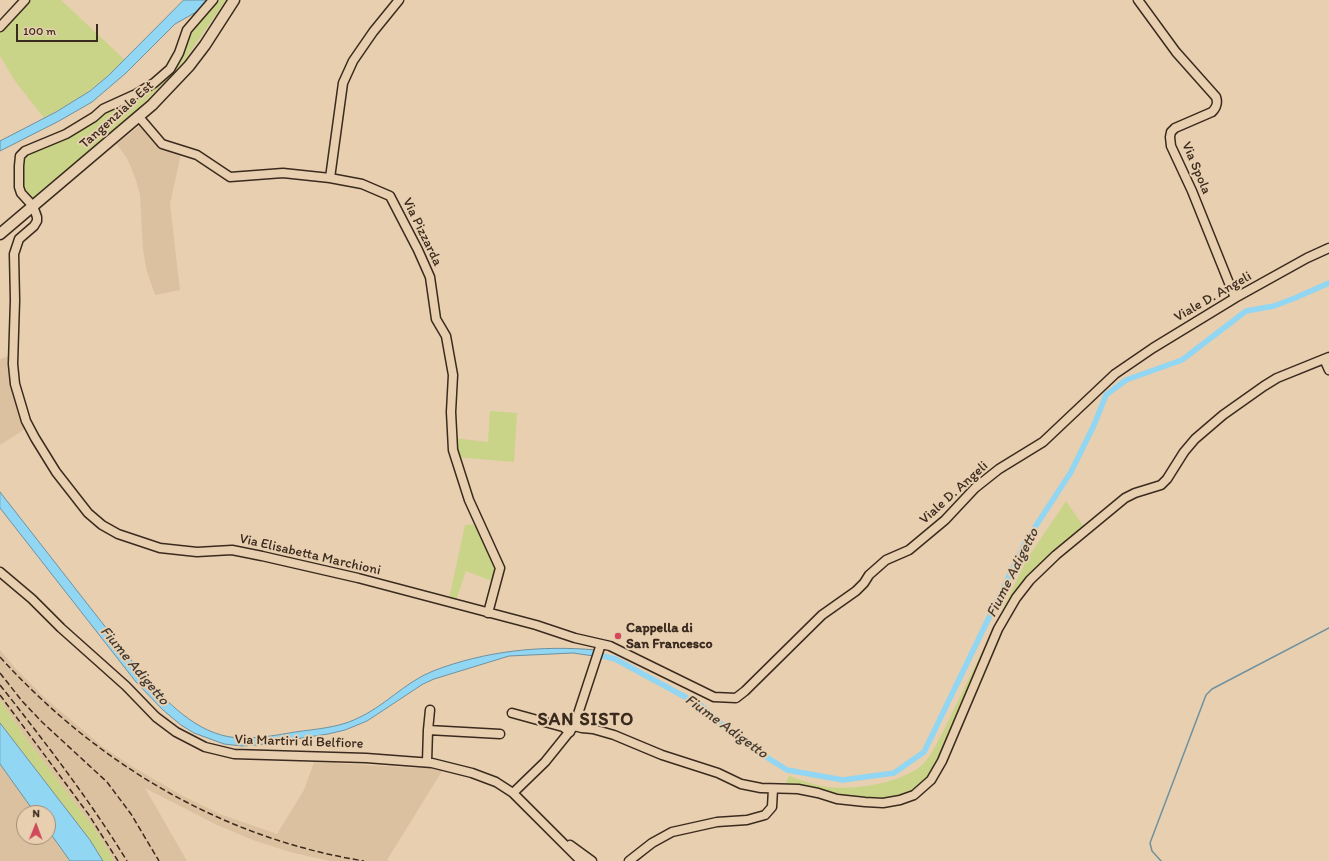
<!DOCTYPE html>
<html>
<head>
<meta charset="utf-8">
<style>
  body { margin:0 }
  #map { position:relative; width:1329px; height:861px; overflow:hidden; background:#e7cfb0; font-family:Itim,sans-serif }
  canvas { display:block }
  .north { position:absolute; left:16px; top:805px; width:40px; height:40px; box-sizing:border-box; background:#e7cfb0; border:1px solid #a28d76; border-radius:50%; rotate:1deg; font-size:11px; font-weight:700; line-height:16px; text-align:center; color:#3b2a1e }
  .north::after { content:''; display:block; margin:auto; width:14px; height:18px; background:#d1495b; clip-path:polygon(50% 0,100% 100%,50% 72%,0 100%) }
  .scale { position:absolute; left:16px; top:24px; width:82px; height:18px; box-sizing:border-box; border:2px solid #3b2a1e; border-top:0; padding-left:5px; font-size:12px; line-height:14px; white-space:nowrap; color:#3b2a1e; -webkit-text-stroke:3px #e7cfb0; paint-order:stroke }
</style>
</head>
<body>
<div id="map">
<canvas width="1329" height="861"></canvas>
<div class="north">N</div>
<div class="scale">100 m</div>
</div>
<script>
const context = document.querySelector('canvas').getContext('2d');
context.lineJoin = 'round';
function paint(path, color) { context.fillStyle = color; context.fill(path, 'evenodd'); }
function trace(path, color, width, dash) { context.strokeStyle = color; context.lineWidth = width; context.lineCap = dash ? 'butt' : 'round'; context.setLineDash(dash || []); context.stroke(path); }
function drawText(font, color, halo, rows, align = 'center') {
  context.font = font + ' Itim,sans-serif'; context.lineWidth = 4; context.setLineDash([]); context.textBaseline = 'middle'; context.strokeStyle = halo; context.fillStyle = color; for (const [text, x, y, turn = 0] of rows) {
    context.save(); context.translate(x, y); context.rotate((+turn || 0) * Math.PI / 180); context.textAlign = isNaN(turn) ? turn : align; if (halo) context.strokeText(text, 0, 0); context.fillText(text, 0, 0); context.restore();
  }
}
const built = new Path2D(`
  M139 126 159 149 181 154 170 204 180 290 155 295 147 272 143 250 140 194 136 180 128 160 117 144Z
  M11 355 28 427 0 445V359Z
  M0 650 17 670 46 699 103 747 130 765 183 796 220 814 277 834 304 790 314 762 416 768H444L387 860 390 861H330L290 852 253 840 217 825 145 788 187 861H114L97 832 25 737 0 700Z
  M0 764 35 813H24V837H48V830L70 861H0Z`);
const green = new Path2D(`
  M30 0H61L125 60C101 84 74 102 44 118L15 81 0 56V32Z
  M215 0H226L179 68 113 133 34 198H30C18 186 19 164 29 151L170 70 189 31Z
  M490 411 517 413 514 462 456 457 454 438 488 442Z
  M1066 501 1084 527 1057 549 1045 566 1025 589 1004 621 931 776 904 799H863L811 788 784 786 789 776C801 780 814 785 827 787 855 790 898 784 921 766 930 758 935 746 941 736L1027 559Z
  M481 524 497 568 494 582 466 571 456 600 449 599 465 525Z
  M0 700 25 737 97 832 114 861H103L90 840 0 723Z`);
const water = new Path2D(`
  M184 0H208L198 11 175 24 126 73 92 102 59 121 0 151V141L56 112 90 91 108 76Z
  M0 492 146 679C172 707 202 738 243 738 261 738 278 735 295 732 315 729 337 728 356 719 384 707 405 682 433 671 485 651 541 645 596 650L594 656 573 653 509 656 434 679 423 684 367 721 345 730 328 734 257 745 242 746 224 744 194 733 181 725 163 710 136 682 0 508Z
  M0 723 90 840 103 861H70L48 830V813H35L0 764Z`);
const stream = new Path2D(`
  M1161 861 1152 851 1150 843 1206 695 1212 689 1329 628`);
const canal = new Path2D(`
  M595 654 615 659 702 706 738 739 787 770 843 780 894 773 924 752 1026 541 1071 472 1094 425 1106 395 1126 380 1182 360 1246 311 1274 306 1295 298 1329 283`);
const minor = new Path2D(`
  M213 0 187 30 179 53 170 69 154 83 136 94 103 109 94 117 66 134 25 151 20 156 19 166V187L21 193 33 206 37 217V221L34 226 19 239 14 254 15 300 13 364 15 384 26 421 35 438 56 472 88 513 102 525 118 534 160 548 197 552 232 550 262 556 358 578 536 625 575 638 610 646 714 697 736 698 745 691 822 615 856 591 864 583 869 575 886 560 909 550 945 520 975 488 999 469 1043 442 1115 374 1153 348 1235 298 1307 258 1329 248
  M1138 0 1176 52 1216 97C1218 103 1217 107 1212 112L1175 128 1171 132 1170 137 1171 146 1192 191 1235 298
  M0 27 25 0
  M139 117 162 144 197 155 230 177 283 173 330 178 362 184 390 196 418 250 430 277 436 319 446 336 453 375 451 412 453 450 469 500 500 568 488 613
  M330 178 343 83 353 61 373 32 399 0
  M1324 359 1329 370
  M0 572 32 599 61 628 126 686 156 717 176 732 205 747 234 754 366 758 432 763 472 773 496 782 513 793 581 861
  M512 713 563 727 570 732
  M574 726 582 728 593 729 614 735 662 755 718 773 741 784 761 788 798 789 818 793 837 799 865 802 883 803 900 800 914 795 931 780 942 761 998 629 1016 598 1030 580 1056 555 1125 498 1135 493 1161 485 1167 479 1184 452 1195 439 1223 415 1264 386 1277 378 1329 357
  M428 730 500 734
  M427 762 428 730 430 710
  M513 793 545 762 574 726 601 644
  M570 845 592 861
  M629 861 652 843 672 832 717 822 747 820 765 815 772 807 773 789`);
const major = new Path2D(`
  M0 234 152 105 189 66 205 45 234 0`);
const rail = new Path2D(`
  M0 657C96 763 221 838 364 861
  M0 673 22 701 42 722 107 782 131 814 159 861
  M0 685C45 742 89 799 127 861
  M0 695 89 815 118 861`);
const markers = [
  [618,636,4,"#d1495b"]
];
const streetNames = [
  ["Tangenziale Est",117,115,-42],
  ["Via Spola",1196,168,67],
  ["Via Pizzarda",422,232,64],
  ["Viale D. Angeli",1213,297,-30],
  ["Viale D. Angeli",954,493,-42],
  ["Via Elisabetta Marchioni",310,555,13],
  ["Via Martiri di Belfiore",299,742,2]
];
const poiNames = [
  ["Cappella di",626,628],
  ["San Francesco",626,644]
];
const waterNames = [
  ["Fiume Adigetto",1013,573,-63],
  ["Fiume Adigetto",134,666,50],
  ["Fiume Adigetto",726,727,36]
];
const districtNames = [
  ["SAN SISTO",586,720]
];
paint(built, '#dcc1a0');
paint(green, '#c9d488');
paint(water, '#91d6f3');
trace(water, '#6f919e', 1);
trace(stream, '#6f919e', 1.5);
trace(canal, '#91d6f3', 5.5);
trace(minor, '#3b2a1e', 11);
trace(major, '#3b2a1e', 13);
trace(minor, '#e7cfb0', 8);
trace(major, '#e7cfb0', 10);
trace(rail, '#3b2a1e', 1.5, [6, 3]);
for (const [x, y, r, color] of markers) { const dot = new Path2D(); dot.arc(x, y, r, 0, 2 * Math.PI); context.fillStyle = color; context.fill(dot); trace(dot, '#e7cfb0', 1.5); }
drawText('14px', '#3b2a1e', '#e7cfb0', streetNames);
drawText('bold 14px', '#3b2a1e', '#e7cfb0', poiNames, 'left');
drawText('italic 15px', '#443b33', '#e7cfb0', waterNames);
context.letterSpacing = '1px';
drawText('bold 18px', '#3b2a1e', '#e7cfb0', districtNames);
context.letterSpacing = '0px';
</script>
</body>
</html>
